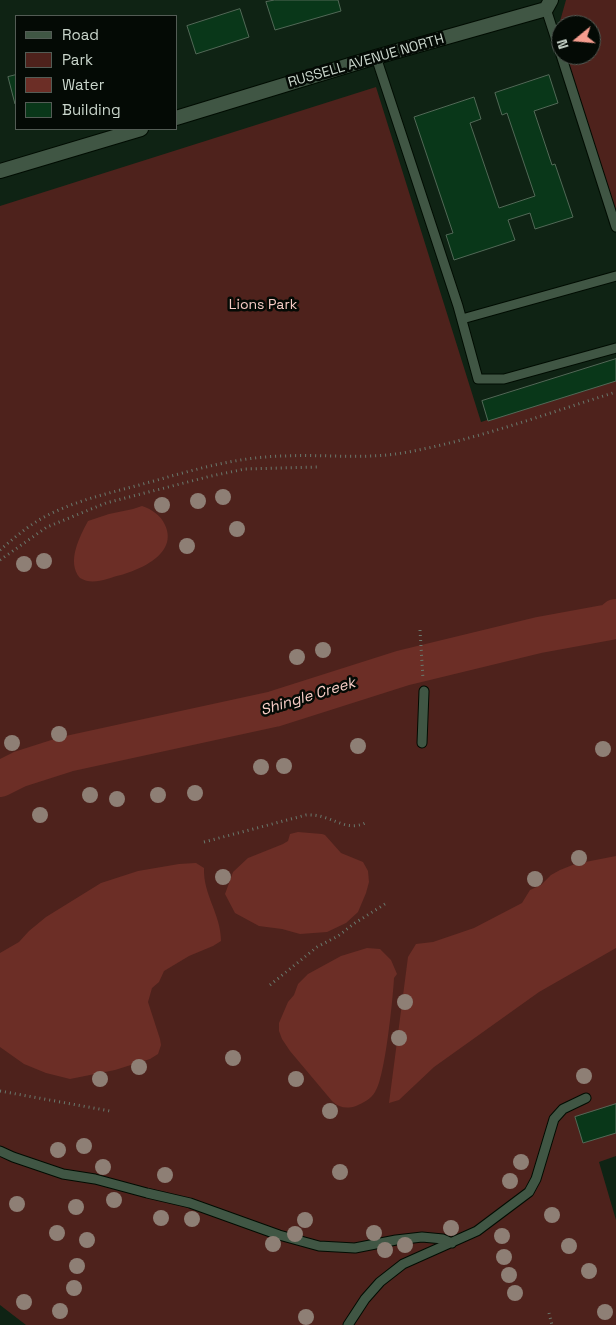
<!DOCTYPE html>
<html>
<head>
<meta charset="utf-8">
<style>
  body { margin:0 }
  #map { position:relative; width:616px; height:1325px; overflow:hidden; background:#0f2314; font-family:"Space Grotesk",sans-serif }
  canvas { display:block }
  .legend { position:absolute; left:15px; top:15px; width:162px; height:115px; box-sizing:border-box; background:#040a05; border:1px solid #535c55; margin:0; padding:6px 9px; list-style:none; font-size:15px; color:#cad6cc }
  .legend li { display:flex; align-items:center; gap:10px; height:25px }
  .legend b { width:25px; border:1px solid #535c55 }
  .north { position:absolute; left:551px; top:15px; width:50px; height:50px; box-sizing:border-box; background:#040a05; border:1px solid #535c55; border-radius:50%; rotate:253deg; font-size:14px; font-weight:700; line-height:20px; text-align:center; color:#cad6cc }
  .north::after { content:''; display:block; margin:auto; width:18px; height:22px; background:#f59d8f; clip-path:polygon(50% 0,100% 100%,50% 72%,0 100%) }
</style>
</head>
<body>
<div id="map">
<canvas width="616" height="1325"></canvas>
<ul class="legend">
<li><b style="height:6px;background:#405644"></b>Road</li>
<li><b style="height:14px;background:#4e221c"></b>Park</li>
<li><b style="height:14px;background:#6c2e26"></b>Water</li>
<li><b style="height:14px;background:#093719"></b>Building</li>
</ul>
<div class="north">N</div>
</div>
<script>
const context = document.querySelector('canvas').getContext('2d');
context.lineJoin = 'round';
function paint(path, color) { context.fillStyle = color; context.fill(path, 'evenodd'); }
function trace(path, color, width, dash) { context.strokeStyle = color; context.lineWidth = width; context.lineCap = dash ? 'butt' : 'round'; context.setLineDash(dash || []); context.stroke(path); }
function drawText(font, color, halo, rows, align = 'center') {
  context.font = font + ' "Space Grotesk",sans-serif'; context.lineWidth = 5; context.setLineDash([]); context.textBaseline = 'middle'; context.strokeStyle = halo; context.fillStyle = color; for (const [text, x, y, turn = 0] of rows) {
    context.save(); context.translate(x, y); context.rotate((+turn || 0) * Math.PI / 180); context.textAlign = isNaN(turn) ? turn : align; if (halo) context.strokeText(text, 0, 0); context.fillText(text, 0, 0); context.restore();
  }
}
const green = new Path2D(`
  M566 0H616V221L564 55H591V25H561V44L557 32Z
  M376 87 481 422 616 378V1156L599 1162 616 1220V1325H26L0 1305V206Z`);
const water = new Path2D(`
  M142 506C151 509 161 515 165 525 178 553 142 569 121 575 108 578 93 586 80 578 66 562 80 536 88 521L109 514 133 509Z
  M298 832 322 834 325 835 341 853 363 862 368 871 369 882 366 893 358 912 346 923 327 932 300 934 282 929 259 926 235 913 225 894 233 872 248 858 283 844 288 841 290 834Z
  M616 856V948L539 992 434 1067 399 1100 389 1103 408 957 416 944 433 942 474 928 522 903 530 890 541 885 551 875 560 870 575 864Z
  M196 863 204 868C203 895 221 914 221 941L213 946 189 956 164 971 159 982 152 988 148 1002 160 1039 161 1045 158 1054 150 1059 115 1070 70 1079 46 1073 24 1064 0 1047V953L19 942 29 931 46 917 101 883 138 871 179 864Z
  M367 948 380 949 391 960 397 974 394 978C393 998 385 1079 375 1092 371 1099 363 1103 356 1106 347 1109 339 1108 332 1101L290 1051 282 1039 279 1031V1023L288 1002 294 995 298 984 308 974 341 956Z`);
const river = new Path2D(`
  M0 779 20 769 67 754 274 709 403 668 539 635 610 622 616 617`);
const building = new Path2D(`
  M275 0H338L341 11 275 30 266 2Z
  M240 9 249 37 196 54 187 26Z
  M16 75V104H15L8 77Z
  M549 75 558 103 534 111 552 165 555 164 573 217 535 229 530 213 508 220 515 240 454 260 446 235 453 233 414 117 474 97 481 119 470 123 499 208 535 196 507 113 502 115 495 93Z
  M616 359V381L488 421 482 401Z
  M616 1104V1133L583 1143 575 1117Z`);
const path = new Path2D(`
  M0 550C14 538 29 525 46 516 77 500 110 493 143 484 190 471 234 457 284 456 325 454 367 460 408 452 479 439 548 413 616 392
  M0 560 47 527 106 503 211 476 245 469 317 467
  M420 630 423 679
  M204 842 306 815C331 813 345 834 367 822
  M270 985 317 947 338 936 355 923 385 904
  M0 1091 110 1111
  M549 1313 552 1325`);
const service = new Path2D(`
  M546 9 561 55
  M561 55 616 227
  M376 57 458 306 478 379H504L616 348
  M462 319 616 276
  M422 743 424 691
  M0 1151 13 1157 63 1174 95 1179 147 1193 190 1203 279 1235 319 1246 355 1248 396 1240 422 1237 443 1239 452 1243
  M348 1325 365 1299 380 1282 403 1264 477 1231 529 1192 536 1179 554 1119 563 1109 586 1098`);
const minor = new Path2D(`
  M176 118 376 57 546 9 551 0
  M0 171 141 129`);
const trees = [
  [223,497],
  [198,501],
  [162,505],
  [237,529],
  [187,546],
  [44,561],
  [24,564],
  [323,650],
  [297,657],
  [59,734],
  [12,743],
  [358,746],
  [603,749],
  [284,766],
  [261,767],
  [195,793],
  [90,795],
  [158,795],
  [117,799],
  [40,815],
  [579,858],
  [223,877],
  [535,879],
  [405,1002],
  [399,1038],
  [233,1058],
  [139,1067],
  [584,1076],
  [100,1079],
  [296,1079],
  [330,1111],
  [84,1146],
  [58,1150],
  [521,1162],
  [103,1167],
  [340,1172],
  [165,1175],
  [510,1181],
  [114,1200],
  [17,1204],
  [76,1207],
  [552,1215],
  [161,1218],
  [192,1219],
  [305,1220],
  [451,1228],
  [57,1233],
  [374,1233],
  [295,1234],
  [502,1236],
  [87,1240],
  [273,1244],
  [405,1245],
  [569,1246],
  [385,1250],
  [504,1257],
  [77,1266],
  [589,1271],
  [509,1275],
  [74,1288],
  [515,1293],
  [24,1302],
  [60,1311],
  [605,1312],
  [306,1317]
];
const streetNames = [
  ["RUSSELL AVENUE NORTH",366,61,-16]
];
const parkNames = [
  ["Lions Park",263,305]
];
const waterNames = [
  ["Shingle Creek",308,697,-17]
];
paint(green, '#4e221c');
paint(water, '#6c2e26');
trace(river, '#6c2e26', 36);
paint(building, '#093719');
trace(building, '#526957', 1);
trace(service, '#000c02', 11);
trace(minor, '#000c02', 16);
trace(path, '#69796d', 3, [1, 4]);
trace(service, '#405644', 9);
trace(minor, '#405644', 14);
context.fillStyle = '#8e7f75';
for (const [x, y] of trees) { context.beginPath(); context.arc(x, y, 8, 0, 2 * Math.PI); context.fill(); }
drawText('14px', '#cad6cc', '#040a05', streetNames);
drawText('14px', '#f5cbc4', '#040a05', parkNames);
drawText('italic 15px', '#f8cec7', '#040a05', waterNames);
</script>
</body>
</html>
